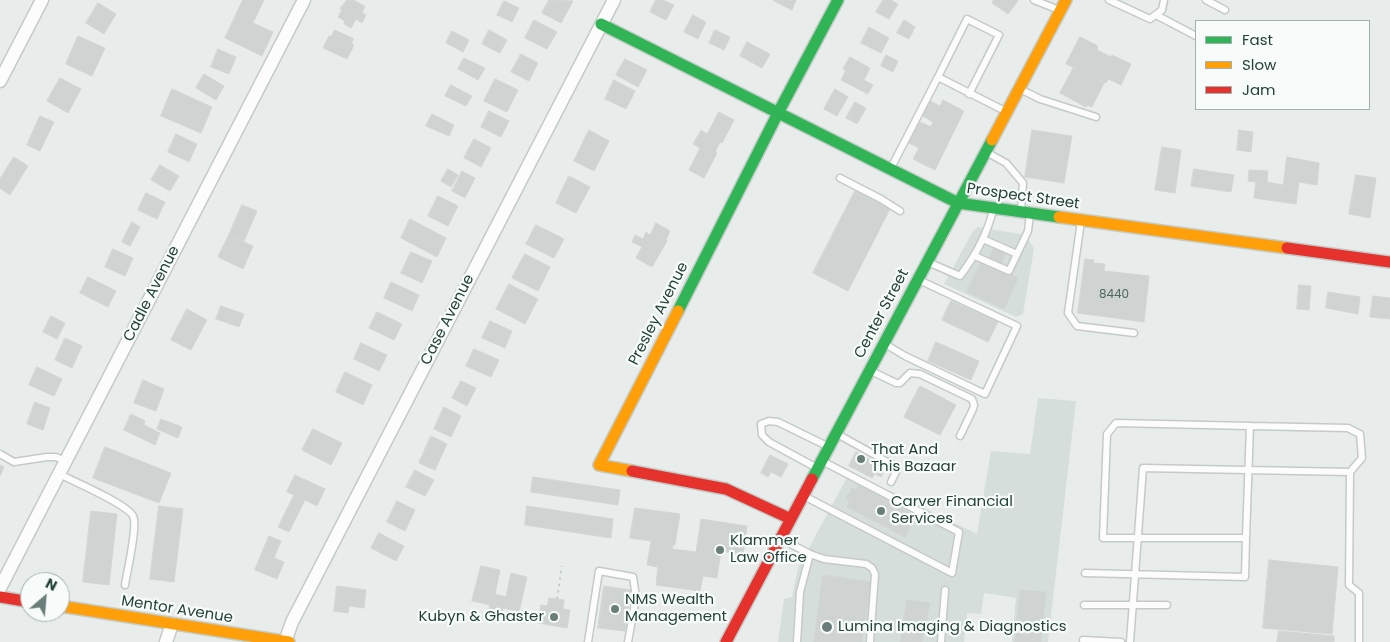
<!DOCTYPE html>
<html>
<head>
<meta charset="utf-8">
<style>
  body { margin:0 }
  #map { position:relative; width:1390px; height:642px; overflow:hidden; background:#e8edeb; font-family:Poppins,sans-serif }
  canvas { display:block }
  .legend { position:absolute; left:1195px; top:20px; width:175px; height:90px; box-sizing:border-box; background:#f7fbf9; border:1px solid #a3b1ad; margin:0; padding:6px 9px; list-style:none; font-size:15px; color:#24423a }
  .legend li { display:flex; align-items:center; gap:10px; height:25px }
  .legend b { width:25px; border:1px solid #a3b1ad }
  .north { position:absolute; left:20px; top:572px; width:50px; height:50px; box-sizing:border-box; background:#f7fbf9; border:1px solid #a3b1ad; border-radius:50%; rotate:27deg; font-size:14px; font-weight:700; line-height:20px; text-align:center; color:#24423a }
  .north::after { content:''; display:block; margin:auto; width:18px; height:22px; background:#697e78; clip-path:polygon(50% 0,100% 100%,50% 72%,0 100%) }
</style>
</head>
<body>
<div id="map">
<canvas width="1390" height="642"></canvas>
<ul class="legend">
<li><b style="height:6px;background:#30b455"></b>Fast</li>
<li><b style="height:6px;background:#ff9f0a"></b>Slow</li>
<li><b style="height:6px;background:#e5322d"></b>Jam</li>
</ul>
<div class="north">N</div>
</div>
<script>
const context = document.querySelector('canvas').getContext('2d');
context.lineJoin = 'round';
function paint(path, color) { context.fillStyle = color; context.fill(path, 'evenodd'); }
function trace(path, color, width, dash) { context.strokeStyle = color; context.lineWidth = width; context.lineCap = dash ? 'butt' : 'round'; context.setLineDash(dash || []); context.stroke(path); }
function drawText(font, color, halo, rows, align = 'center') {
  context.font = font + ' Poppins,sans-serif'; context.lineWidth = 4.5; context.setLineDash([]); context.textBaseline = 'middle'; context.strokeStyle = halo; context.fillStyle = color; for (const [text, x, y, turn = 0] of rows) {
    context.save(); context.translate(x, y); context.rotate((+turn || 0) * Math.PI / 180); context.textAlign = isNaN(turn) ? turn : align; if (halo) context.strokeText(text, 0, 0); context.fillText(text, 0, 0); context.restore();
  }
}
const built = new Path2D(`
  M978 227 1026 235 1034 249 1023 314 1016 317 944 284 973 231Z
  M1038 398 1076 401 1048 642H1012L1016 598 984 593 981 614 967 613 964 642H778L784 599 792 597 798 568 850 472 977 534 991 451 1030 454Z`);
const building = new Path2D(`
  M243 0H264L253 23 273 32 262 56 225 38Z
  M347 0H353L365 6 362 13 366 15 362 23 356 19 351 28 344 24 345 21 338 17 342 10 340 9Z
  M549 0 573 1 561 23 542 13Z
  M656 0H663L674 5 666 20 650 12Z
  M773 0H796L792 10Z
  M883 0H891L898 4 889 19 876 12Z
  M994 0H1017L1018 1 1008 14 992 3Z
  M504 1 519 8 512 22 497 15Z
  M98 3 116 14 104 34 86 23Z
  M693 15 706 22 698 39 684 32Z
  M534 20 557 32 547 49 525 38Z
  M904 20 915 27 909 39 897 33Z
  M869 27 889 38 881 53 861 43Z
  M335 30 354 39 351 43 354 45 347 59 323 48 329 36H331Z
  M489 30 507 40 500 53 482 44Z
  M715 30 730 37 724 50 709 43Z
  M452 31 469 40 463 52 446 43Z
  M78 36 105 48 92 76 66 64Z
  M1080 37 1096 45 1098 47 1097 50 1111 57 1112 55 1131 64 1121 85 1108 79 1106 83 1066 64Z
  M747 42 770 54 762 68 740 56Z
  M218 49 236 57 229 74 211 67Z
  M521 54 538 63 529 81 511 72Z
  M886 55 898 61 893 72 881 66Z
  M850 57 870 68 864 80 873 85 868 94 841 80 846 70 843 69Z
  M464 58 485 68 478 80 458 69Z
  M625 59 647 70 638 87 616 75Z
  M1074 67 1104 83 1092 107 1087 105 1086 107 1060 93Z
  M204 74 224 86 216 100 196 88Z
  M60 78 81 89 68 113 47 101Z
  M495 79 518 90 507 112 484 101Z
  M614 80 635 91 626 109 605 99Z
  M451 85 472 96 466 106 445 96Z
  M172 89 212 107 201 133 161 116Z
  M835 89 848 97 837 116 824 109Z
  M943 100 964 111 935 170 913 159 919 148 909 143 920 122 931 127 933 122 923 116 930 101 940 106Z
  M855 102 866 108 857 124 846 118Z
  M489 111 509 121 501 137 481 127Z
  M719 112 734 120 722 143 720 142 715 152 717 153 704 178 689 170 700 148 693 144 701 130 707 134Z
  M432 114 454 125 449 136 426 126Z
  M40 116 54 122 40 151 27 145Z
  M589 130 609 141 594 171 574 161Z
  M1032 130 1072 136 1064 183 1025 177Z
  M1239 130 1253 132 1251 152 1237 150Z
  M176 134 197 144 189 162 168 152Z
  M474 139 491 148 481 167 464 158Z
  M1162 147 1181 150 1175 193 1155 190Z
  M14 157 28 166 10 195 0 188V179Z
  M1287 157 1319 163 1317 185 1299 182 1296 204 1254 198 1256 182 1248 181 1249 170 1268 171 1267 182 1283 185Z
  M160 165 179 176 170 191 151 180Z
  M448 169 458 175 451 187 441 181Z
  M1194 169 1234 175 1231 192 1191 186Z
  M462 171 475 178 465 198 452 191Z
  M1356 175 1376 178 1370 218 1349 214Z
  M569 176 590 187 576 213 556 203Z
  M855 191 890 209 848 291 813 273Z
  M146 193 165 202 157 219 138 210Z
  M438 196 458 206 448 226 428 216Z
  M242 205 257 211 244 241 229 235Z
  M410 219 446 238 437 257 401 238Z
  M132 222 140 227 130 246 122 242Z
  M656 223 670 231 666 240 667 241 652 267 636 258 642 247 632 242 635 235 643 239 646 232 650 235Z
  M536 225 564 239 554 258 526 244Z
  M229 235 253 246 243 269 218 257Z
  M994 247 1006 253 1000 266 988 260Z
  M113 249 133 258 125 276 105 267Z
  M411 252 432 261 422 283 401 273Z
  M525 254 550 267 538 291 512 278Z
  M1085 259 1094 260 1093 263 1105 264 1104 271 1149 276 1144 322 1078 313Z
  M982 261 1018 278 1004 309 967 292Z
  M88 277 116 291 108 307 80 293Z
  M391 282 419 295 412 311 384 298Z
  M509 284 538 299 525 324 496 309Z
  M1299 285 1311 286 1309 310 1297 309Z
  M1328 292 1360 297 1358 314 1326 308Z
  M1373 296 1390 298V319L1370 317Z
  M951 301 998 322 988 342 942 320Z
  M221 306 244 314 239 327 216 319Z
  M187 309 207 320 191 350 171 340Z
  M377 312 402 324 394 340 369 328Z
  M51 316 65 323 57 339 43 332Z
  M490 321 512 331 505 348 482 338Z
  M65 338 82 346 72 368 55 360Z
  M936 342 979 361 971 380 928 361Z
  M361 343 387 355 379 371 354 359Z
  M474 349 499 360 491 377 466 366Z
  M37 367 62 379 54 396 29 385Z
  M345 372 372 385 363 405 336 392Z
  M143 380 164 389 156 411 134 403Z
  M461 381 476 388 467 406 452 398Z
  M920 386 956 405 940 435 904 417Z
  M35 402 50 408 43 430 27 424Z
  M444 407 461 416 451 437 434 429Z
  M131 414 145 421 144 425 160 433 155 445 124 430Z
  M161 419 182 427 178 438 157 429Z
  M313 429 342 443 331 465 302 450Z
  M431 436 447 444 435 470 419 463Z
  M105 447 171 473 159 503 93 478Z
  M856 452 886 468 881 477 875 474 872 478 849 466Z
  M770 455 788 464 781 477 771 472 768 477 761 473Z
  M0 465 4 467 0 476Z
  M415 470 434 480 425 496 406 487Z
  M295 475 325 489 317 506 305 500 289 532 278 527 294 495 287 492Z
  M533 477 620 490 618 505 531 492Z
  M858 485 916 516 905 537 847 507 850 501 846 499 852 488 856 490Z
  M397 501 415 510 405 531 387 522Z
  M159 506 183 509 174 582 150 579Z
  M527 506 613 519 611 538 525 525Z
  M635 508 680 514 675 545H673L672 549 696 552 701 519 747 526 743 555 721 551 717 578 703 576 700 591 656 585 658 567 647 565 651 541 630 538Z
  M91 511 117 514 109 585 83 582Z
  M379 533 404 546 396 561 371 548Z
  M269 536 281 541 274 558 284 562 277 579 255 570Z
  M1269 560 1338 567 1332 634 1263 628Z
  M481 566 500 570 495 594 506 597 511 573 527 577 519 612 503 608 501 619 487 617 490 605 472 601Z
  M823 575 871 582 862 642H814Z
  M337 586 366 590 364 608 349 606 348 613 334 611Z
  M604 586 631 590 625 631 598 628Z
  M1020 590 1046 592 1041 642H1015Z
  M549 598 564 600 563 609 570 610 567 628 538 623 541 605 547 606Z
  M907 600 930 603 922 642H901Z
  M1279 631 1334 636V642H1277Z`);
const path = new Path2D(`
  M557 599 562 566`);
const lane = new Path2D(`
  M1034 0 1059 10
  M1109 0 1150 19 1162 10 1164 0
  M1206 0 1225 10
  M1156 15 1196 36
  M938 77 967 19 999 35 969 94
  M1020 89 1040 99 1096 117
  M988 153 1006 163 1023 183 1021 210
  M891 168 938 77 1005 111
  M840 178 881 199 900 211
  M1081 221 1068 313 1077 326 1134 333
  M983 239 1017 254
  M975 256 1009 271 1028 231 1030 214
  M930 263 960 276C976 255 987 235 993 210
  M885 344 905 356 985 394 1017 326 919 280
  M871 371 896 383H900L910 373 920 374 972 399 974 405 973 409 960 436
  M1250 426 1116 423 1107 434 1103 538H1246L1250 426 1348 428 1360 434 1362 458 1350 472
  M839 435 893 465 896 472 891 482
  M0 454 14 462 47 457H56L66 461
  M817 468 769 442 762 435 761 424 769 421 778 422 827 446
  M59 474C73 481 127 504 133 516 138 525 127 572 125 585
  M804 496 952 573 959 532 824 462
  M781 539 810 554 824 559 866 564 872 568 875 574 870 642
  M1085 573 1245 577 1246 538
  M1084 605H1167
  M1083 640 1121 642
  M588 642 599 571 633 577 636 597 628 642
  M797 642 800 592 810 554
  M941 642 945 590
  M1130 642 1143 468 1350 472 1349 585 1359 593V642`);
const street = new Path2D(`
  M0 81 42 0
  M0 588 304 0
  M166 642 172 624
  M285 642 292 622 614 0`);
const fast = new Path2D(`
  M601 24 958 203 1059 217
  M678 311 778 113 838 0
  M812 479 992 140`);
const slow = new Path2D(`
  M992 140 1066 0
  M1059 217 1287 248
  M632 471 599 465 678 311
  M60 606 289 642`);
const jam = new Path2D(`
  M1287 248 1390 262
  M632 471 726 489 791 519
  M0 597 30 602
  M726 642 812 479`);
const markers = [
  [861,459,5,"#697e78"],
  [881,511,5,"#697e78"],
  [720,550,5,"#697e78"],
  [615,609,5,"#697e78"],
  [554,617,5,"#697e78"],
  [827,627,6,"#697e78"]
];
const numberNames = [
  ["8440",1114,295]
];
const streetNames = [
  ["Prospect Street",1023,197,8],
  ["Cadle Avenue",152,294,-63],
  ["Presley Avenue",659,314,-63],
  ["Center Street",882,314,-62],
  ["Case Avenue",448,320,-63],
  ["Mentor Avenue",177,610,9]
];
const poiNames = [
  ["That And",871,450],
  ["This Bazaar",871,467],
  ["Carver Financial",891,502],
  ["Services",891,519],
  ["Klammer",730,541],
  ["Law Office",730,558],
  ["NMS Wealth",625,600],
  ["Management",625,617],
  ["Kubyn & Ghaster",544,617,"right"],
  ["Lumina Imaging & Diagnostics",838,627]
];
paint(built, '#d6dedb');
paint(building, '#cfd4d2');
trace(building, '#d1d6d4', 1);
trace(lane, '#c5cac8', 9);
trace(street, '#c5cac8', 15);
trace(fast, '#c3cbc8', 14);
trace(slow, '#c3cbc8', 14);
trace(jam, '#c3cbc8', 14);
trace(path, '#c3ccca', 2, [2.5, 4]);
trace(lane, '#fcfcfc', 6);
trace(street, '#fcfcfc', 12);
trace(fast, '#30b455', 11);
trace(slow, '#ff9f0a', 11);
trace(jam, '#e5322d', 11);
for (const [x, y, r, color] of markers) { const dot = new Path2D(); dot.arc(x, y, r, 0, 2 * Math.PI); context.fillStyle = color; context.fill(dot); trace(dot, '#f7fbf9', 2); }
drawText('12px', '#506761', null, numberNames);
drawText('15px', '#24423a', '#f7fbf9', streetNames);
drawText('15px', '#24423a', '#f7fbf9', poiNames, 'left');
</script>
</body>
</html>
